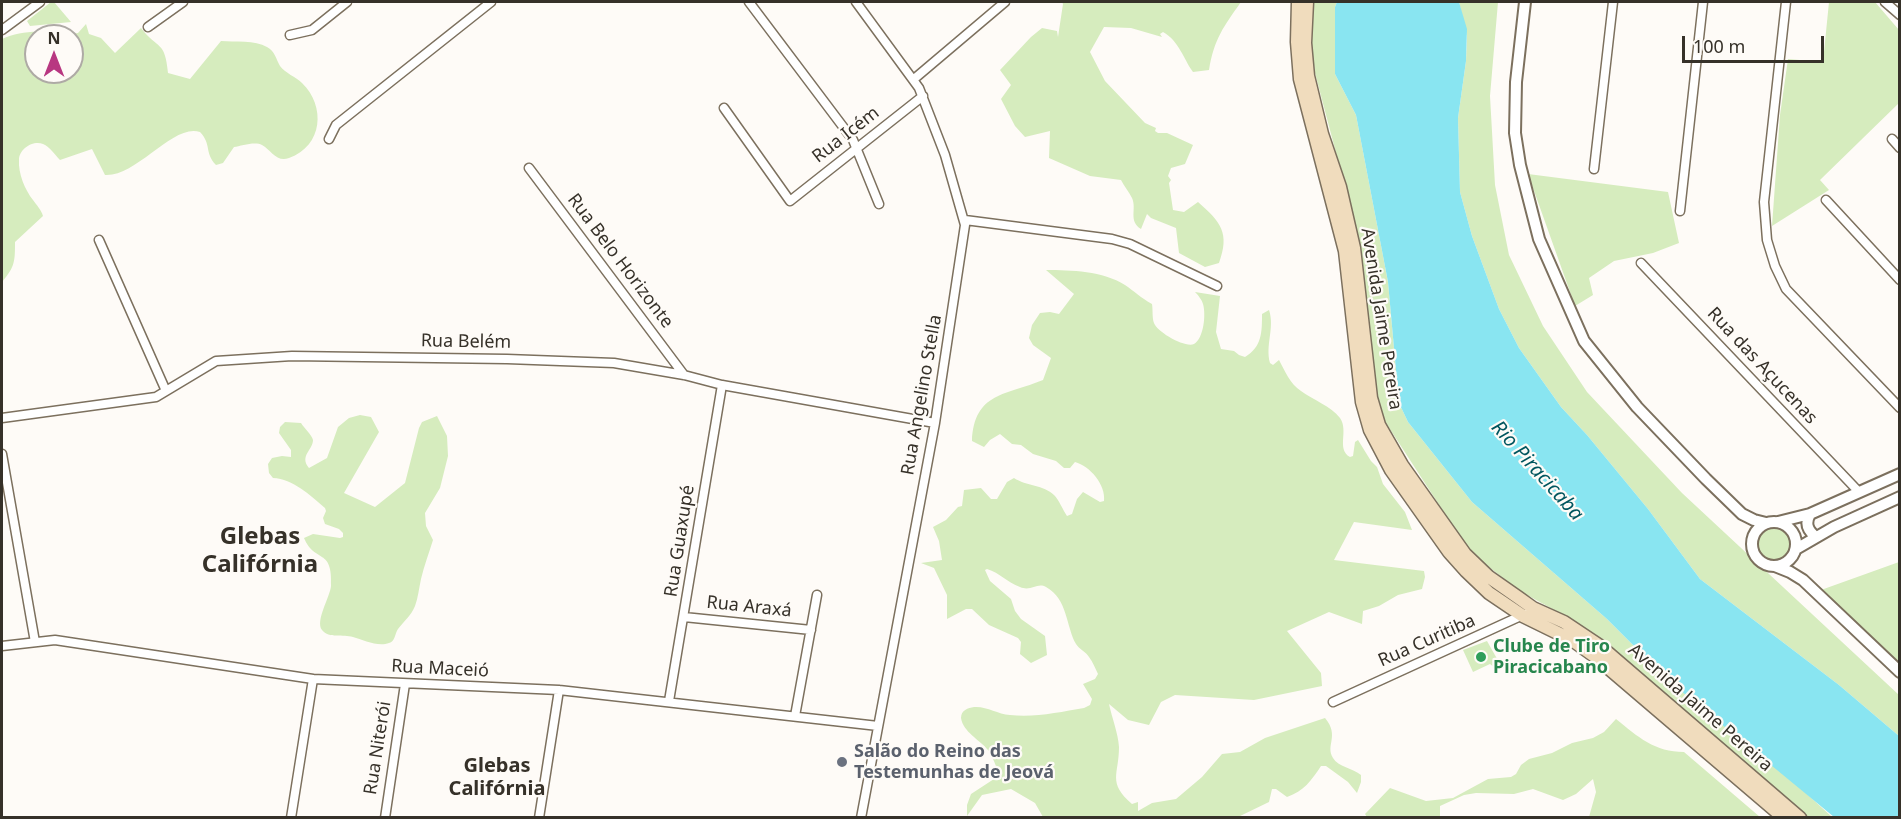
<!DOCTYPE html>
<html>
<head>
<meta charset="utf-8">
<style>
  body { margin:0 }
  #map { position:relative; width:1901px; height:819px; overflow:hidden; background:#fefbf7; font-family:"Noto Sans",sans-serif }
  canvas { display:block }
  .frame { position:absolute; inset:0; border:3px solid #363129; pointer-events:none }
  .north { position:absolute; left:24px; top:24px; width:60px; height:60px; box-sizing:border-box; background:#fefbf7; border:2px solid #aeaaa5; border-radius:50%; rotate:0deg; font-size:16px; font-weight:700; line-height:24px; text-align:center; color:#363129 }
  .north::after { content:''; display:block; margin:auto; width:21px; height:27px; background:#b83781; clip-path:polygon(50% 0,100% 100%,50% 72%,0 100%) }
  .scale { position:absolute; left:1682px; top:36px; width:142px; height:27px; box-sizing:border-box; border:3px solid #363129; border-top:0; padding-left:8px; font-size:18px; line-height:21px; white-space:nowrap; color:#363129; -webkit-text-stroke:4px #fefbf7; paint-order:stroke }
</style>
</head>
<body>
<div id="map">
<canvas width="1901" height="819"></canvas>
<div class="frame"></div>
<div class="north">N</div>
<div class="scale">100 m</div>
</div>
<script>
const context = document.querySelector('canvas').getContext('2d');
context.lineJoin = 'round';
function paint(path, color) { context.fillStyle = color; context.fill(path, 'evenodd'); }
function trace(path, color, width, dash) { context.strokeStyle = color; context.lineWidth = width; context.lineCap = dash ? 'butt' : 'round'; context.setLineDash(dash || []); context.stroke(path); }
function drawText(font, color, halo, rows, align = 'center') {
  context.font = font + ' "Noto Sans",sans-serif'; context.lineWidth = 4.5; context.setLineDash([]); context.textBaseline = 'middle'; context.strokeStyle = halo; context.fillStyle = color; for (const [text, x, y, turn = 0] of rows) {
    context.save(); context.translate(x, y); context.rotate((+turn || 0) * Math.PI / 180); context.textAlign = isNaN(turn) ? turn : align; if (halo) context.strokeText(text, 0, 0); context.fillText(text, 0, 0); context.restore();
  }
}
const green = new Path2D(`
  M51 2H54L71 22 30 26 27 21Z
  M1062 2H1241C1224 26 1214 39 1209 70L1193 72C1183 58 1179 41 1163 32L1160 34 1162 37 1131 28 1104 27 1090 52 1105 81 1145 123 1156 128 1155 131 1158 133H1167L1193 145 1185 164 1171 168 1168 176 1171 180 1169 183 1173 210 1184 212 1198 202C1221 222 1230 233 1219 263L1205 267 1179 253 1176 228 1151 218 1147 214 1141 229C1128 221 1137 209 1132 198 1129 192 1124 186 1121 180L1090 176 1049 158 1050 131 1025 137 1015 126 1001 99 1011 85 1000 70 1031 37 1042 28 1057 31 1058 37 1063 4Z
  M1314 2H1337L1335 7V74L1356 115 1388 282 1399 403 1408 422 1472 502 1607 619 1669 681 1795 783 1832 817H1806L1567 617 1518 590 1469 551 1384 420 1376 394 1360 244 1315 73 1311 40Z
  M1459 2H1498L1490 96 1495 185 1509 255 1543 326 1587 392 1682 493 1899 695V736L1839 685 1700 579 1648 509 1587 435 1561 407 1519 348 1499 309 1472 236 1460 192 1458 118 1466 61 1467 36Z
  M1829 2H1875L1899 30V103L1820 180 1829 190 1772 226 1780 115 1788 59 1823 62Z
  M86 24 89 34 101 38 115 53 141 28C158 50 165 40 168 73L190 79 221 41C235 42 255 40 267 47 275 51 276 59 280 66 285 73 296 77 302 83 326 106 323 146 289 158 277 163 271 150 262 145 255 141 241 146 234 147L223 163 216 165C204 152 212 145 200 132 173 123 137 177 105 175L92 149 60 160C55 155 50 147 43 144 33 140 19 149 19 160 18 173 25 190 33 200 37 206 41 209 43 216L15 242C15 261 15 267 2 282V39C15 33 30 31 44 32 56 32 67 35 78 33ZM36 36H72V72H36Z
  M1528 174 1668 192 1679 243 1653 253 1614 261 1589 278 1593 295 1575 306Z
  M1046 270C1071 270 1103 271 1125 285 1134 291 1141 298 1152 304 1153 310 1152 318 1154 323 1157 332 1185 348 1194 344 1204 338 1206 314 1203 304 1202 300 1198 295 1195 292L1220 296 1216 332 1221 349 1234 351 1239 355 1245 357C1262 347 1262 332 1262 314L1269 310C1275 328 1265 345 1270 363L1273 365 1279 360C1285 371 1290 384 1301 391 1313 400 1331 406 1340 418 1349 431 1336 449 1350 457L1353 456 1355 442 1358 440 1371 461 1377 467 1383 484 1405 512 1412 530 1354 522 1334 560 1424 571 1425 577 1422 589 1398 595 1379 606 1363 611 1362 624 1329 612 1287 631 1321 673 1322 686 1254 700 1175 695 1161 702 1149 725 1128 720 1109 704C1112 718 1118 733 1119 747 1119 775 1107 782 1132 804L1138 802V811L1152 803 1176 799 1202 777 1222 754 1240 752 1265 738 1325 718C1340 736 1325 745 1333 758 1338 767 1353 768 1361 775V782L1357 793 1348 782 1326 766H1321C1311 781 1304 791 1287 797L1276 789H1272L1269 802 1238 817H1043L1035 803 1011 789 982 795 967 816V805L971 794 994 779 998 771C995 764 992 755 988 750 980 740 963 732 961 718 961 710 968 708 974 707 987 706 997 714 1010 715 1034 718 1060 712 1084 708L1090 705 1092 699 1083 684 1095 679 1098 674C1095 668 1093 662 1089 657 1086 652 1079 649 1076 644 1066 627 1068 599 1046 587 1037 582 1031 592 1020 587 1007 582 1000 573 987 569L985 570 990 581 1011 599 1015 611 1021 619 1045 636 1047 655 1031 663 1020 654 1021 642 1018 638 989 625 972 609H966L947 619V595L934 568 921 563 942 560 939 541 933 527 946 520 958 507 962 506 964 490 981 488 991 499H997L1007 482 1014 478C1026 486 1044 485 1054 495 1059 500 1063 510 1067 516L1072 514 1077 499 1083 492 1100 502 1104 501C1106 485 1090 466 1075 462L1070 468H1064L1056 461 1033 454 1021 445 1012 444 1000 434 990 440 984 447 972 441C974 392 1007 395 1043 380L1051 358 1033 345 1029 338 1032 325 1040 313 1050 312 1059 314 1074 294Z
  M360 415 371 417 379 432 344 493 375 507 405 483 419 428 422 422 437 416 447 436 448 456 440 488 425 513 426 526 433 540C429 553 424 566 421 579 419 588 418 598 415 606 411 616 404 621 398 629 395 633 395 642 389 643 378 647 363 640 353 637 343 634 329 639 322 630 315 621 330 597 331 586 333 547 315 564 304 538L313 534 340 538 343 537V533L339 529 325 524 323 518 326 511 325 508C310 495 293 479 273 478L269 473 268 464 272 458 282 456 291 457V450L279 433 280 427 285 422 301 423C304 428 312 435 313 440 313 450 299 456 309 468L327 458 338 427 349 418Z
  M1755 544a19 19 0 1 1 38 0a19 19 0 1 1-38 0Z
  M1899 562H1900L1899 664 1821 590Z
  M1487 641 1500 664 1495 668 1490 664 1473 672 1463 650Z
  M1616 719C1638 737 1655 752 1684 752L1760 817H1589L1596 792 1593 779 1576 794 1563 800 1533 789 1514 794 1476 793 1464 795 1440 806V817L1398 818 1397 816 1394 817H1367L1365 814 1390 788 1426 801 1453 798 1488 779 1511 777 1516 774 1521 765 1529 759 1552 753 1572 743 1593 738 1604 732Z`);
const water = new Path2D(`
  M1337 2H1459L1467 29 1466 61 1458 118 1460 192 1472 236 1499 309 1519 348 1561 407 1587 435 1648 509 1700 579 1839 685 1899 736V817H1834L1669 681 1607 619 1472 502 1408 422 1399 403 1388 282 1356 115 1335 74V7Z`);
const minor = new Path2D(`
  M749 2 853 140 879 204
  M856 2 919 88 945 155 965 225 935 423 861 818
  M1786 2 1764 202 1767 240 1775 266 1786 289 1900 408
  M1885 2 1900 15
  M148 27 183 2
  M2 30 40 2
  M290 35 312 30 347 2
  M914 79 1005 2
  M724 108 790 201 923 96
  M329 139 336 125 491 2
  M1892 139 1900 148
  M529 168 684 375
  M1594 169 1613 2
  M1826 200 1900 280
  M1680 211 1703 2
  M965 220 1112 239 1130 244 1217 286
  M99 240 166 391
  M1641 263 1859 492
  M2 418 156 397 216 361 292 356 507 359 614 363 684 375 722 385 935 423
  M2 454 35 642
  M684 617 811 630
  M2 646 55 640 313 679 559 690 878 726
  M669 701 722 385
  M1333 702 1525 614
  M795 716 817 595
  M291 818 313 679
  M385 818 405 684
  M539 818 559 690`);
const tertiary = new Path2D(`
  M1525 2 1516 82 1515 133 1520 165 1539 239 1584 341 1637 407 1706 479 1742 514 1754 520 1766 523
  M1810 514C1805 523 1807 530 1816 537
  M1752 544a22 22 0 1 1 44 0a22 22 0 1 1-44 0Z
  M1778 522 1810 514 1900 474
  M1796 549 1834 527 1900 497
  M1775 566 1790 572 1803 580 1900 672`);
const secondary = new Path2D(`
  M1298 2 1297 42 1300 79 1345 251 1362 402 1370 430 1391 470 1449 552 1466 571 1489 593 1523 616 1572 640 1593 655 1784 818
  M1307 2 1305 43 1308 76 1322 134 1340 187 1354 248 1371 398 1379 425 1402 465 1465 554 1489 577 1519 598 1533 608 1564 622 1600 646 1800 818`);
const markers = [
  [1481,657,6,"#2e9e5b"],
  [842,762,6,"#6b7280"]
];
const streetNames = [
  ["Rua Icém",846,135,-38],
  ["Rua Belo Horizonte",620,261,53],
  ["Avenida Jaime Pereira",1381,319,81],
  ["Rua Belém",466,342,1],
  ["Rua das Açucenas",1762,366,47],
  ["Rua Angelino Stella",922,395,-80],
  ["Rua Guaxupé",680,541,-81],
  ["Rua Araxá",749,607,6],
  ["Rua Curitiba",1427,641,-24],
  ["Rua Maceió",440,669,3],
  ["Avenida Jaime Pereira",1700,708,41],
  ["Rua Niterói",378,748,-81]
];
const leisureNames = [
  ["Clube de Tiro",1493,647],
  ["Piracicabano",1493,668]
];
const worshipNames = [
  ["Salão do Reino das",854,752],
  ["Testemunhas de Jeová",854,773]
];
const waterNames = [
  ["Rio Piracicaba",1537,471,48]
];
const neighbourhoodNames = [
  ["Glebas",497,766],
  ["Califórnia",497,789]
];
const districtNames = [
  ["Glebas",260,537],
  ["Califórnia",260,565]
];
paint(green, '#d6ecbe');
paint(water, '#89e5f1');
trace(minor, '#7c705e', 11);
trace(tertiary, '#7c705e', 14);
trace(secondary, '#7c705e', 15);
trace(minor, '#fff', 8);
trace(tertiary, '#fff', 10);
trace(secondary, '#f0dcbd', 12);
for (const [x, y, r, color] of markers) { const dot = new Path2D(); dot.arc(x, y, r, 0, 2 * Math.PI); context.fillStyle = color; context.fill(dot); trace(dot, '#fefbf7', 2); }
drawText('18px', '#363129', '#fefbf7', streetNames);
drawText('bold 18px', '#27864d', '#fefbf7', leisureNames, 'left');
drawText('bold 18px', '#5b616d', '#fefbf7', worshipNames, 'left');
drawText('italic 20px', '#00565f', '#fefbf7', waterNames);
drawText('bold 20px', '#363129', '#fefbf7', neighbourhoodNames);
drawText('bold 24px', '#363129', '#fefbf7', districtNames);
</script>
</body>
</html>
